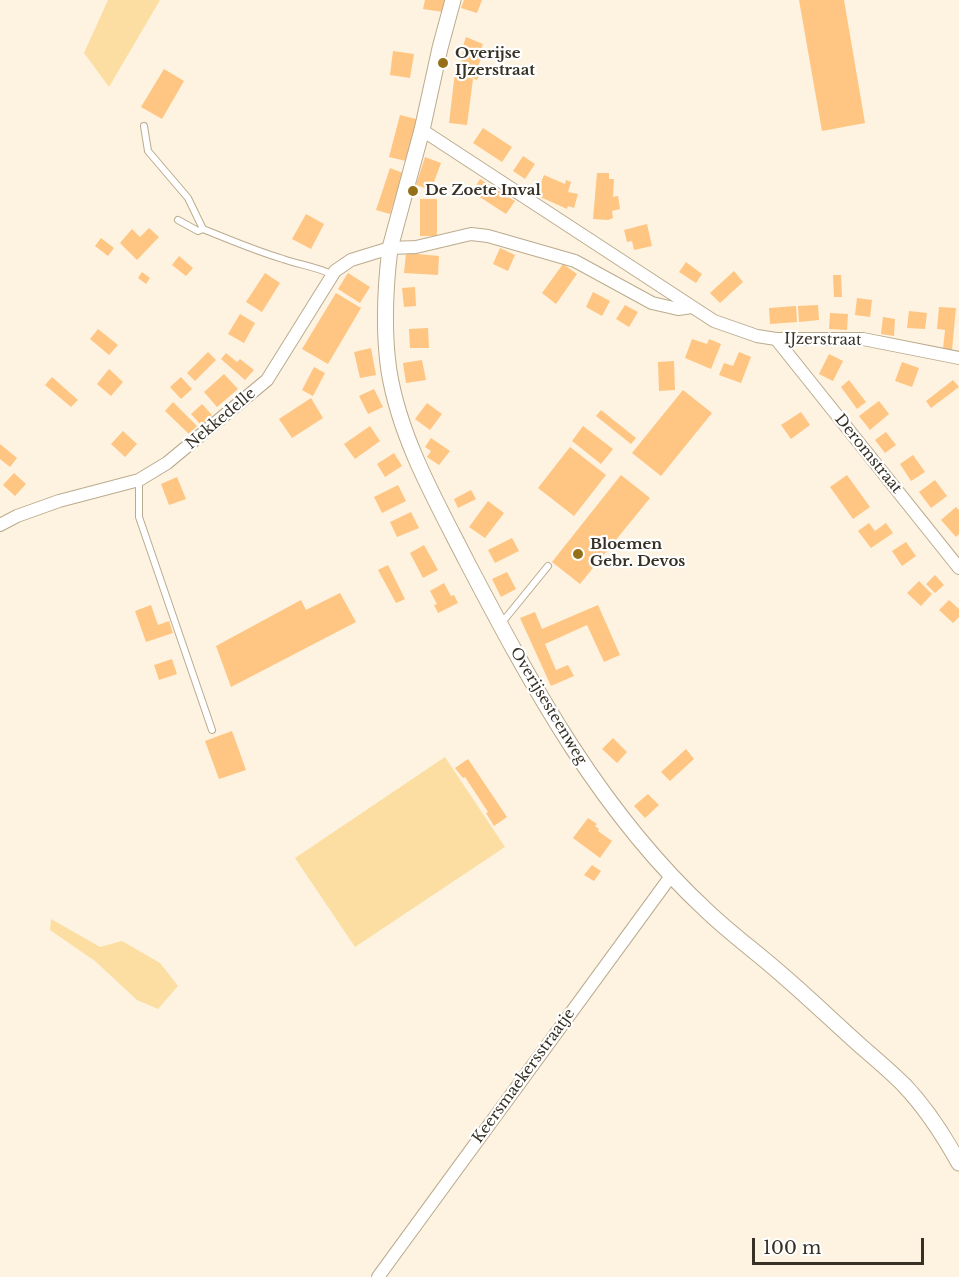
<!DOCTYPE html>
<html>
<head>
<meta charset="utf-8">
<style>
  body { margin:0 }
  #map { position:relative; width:959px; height:1277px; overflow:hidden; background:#fdf3e0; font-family:"Libre Baskerville",serif }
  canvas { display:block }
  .scale { position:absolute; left:752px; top:1238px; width:172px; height:27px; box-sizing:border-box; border:3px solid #373125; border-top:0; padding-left:8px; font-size:18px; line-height:21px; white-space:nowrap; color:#373125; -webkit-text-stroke:4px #fff; paint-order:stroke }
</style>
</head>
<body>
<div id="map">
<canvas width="959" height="1277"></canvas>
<div class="scale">100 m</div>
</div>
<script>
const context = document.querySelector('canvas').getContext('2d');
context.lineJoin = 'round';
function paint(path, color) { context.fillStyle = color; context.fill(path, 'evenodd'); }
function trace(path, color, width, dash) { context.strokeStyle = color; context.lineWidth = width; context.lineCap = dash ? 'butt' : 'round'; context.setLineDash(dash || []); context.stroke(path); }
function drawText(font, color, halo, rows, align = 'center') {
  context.font = font + ' "Libre Baskerville",serif'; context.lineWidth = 4.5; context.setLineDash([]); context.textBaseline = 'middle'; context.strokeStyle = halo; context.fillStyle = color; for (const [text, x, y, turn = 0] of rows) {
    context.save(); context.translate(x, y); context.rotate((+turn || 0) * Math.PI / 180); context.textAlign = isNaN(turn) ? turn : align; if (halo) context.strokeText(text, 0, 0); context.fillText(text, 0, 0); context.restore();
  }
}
const green = new Path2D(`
  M108 0H160L109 87 84 53Z
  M445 757 505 847 355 947 295 858Z
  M51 919 100 947 122 941 160 963 178 986 158 1009 137 1000 95 961 50 930Z`);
const building = new Path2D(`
  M425 0H445L443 12 423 9Z
  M464 0H482L477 13 461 8Z
  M799 0H844L865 123 822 131Z
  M466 37 483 44 478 56 482 57 477 68 482 70 477 80 459 72 463 62 460 60 464 50 462 49Z
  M393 51 414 54 410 78 390 75Z
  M164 69 184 81 162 119 141 107Z
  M455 72 473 79 467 125 449 123Z
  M400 115 424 121 411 140 406 161 389 157Z
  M483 128 512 147 502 162 473 143Z
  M523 156 535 164 525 179 513 171Z
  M425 157 441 163 431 190 416 185Z
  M390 168 403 173 390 214 376 210Z
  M597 173H609V179H614L613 197 618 196 620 209 612 211 613 218 608 220 593 219Z
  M544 175 565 184 566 180 571 182 568 192 578 194 574 208 568 206 567 209 536 195Z
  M480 179 515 201 506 214 472 192Z
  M420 199H437V236H420Z
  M306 214 324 224 311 249 292 239Z
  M647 224 652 246 634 250 632 241 627 242 624 230Z
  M149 228 159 237 137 260 120 243 132 229 140 237Z
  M101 238 114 248 108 256 95 246Z
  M500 248 515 255 508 271 493 264Z
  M406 253 439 256 438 275 404 273Z
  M179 256 193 268 186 276 172 265Z
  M686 262 702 274 696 283 679 272Z
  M563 264 577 274 556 304 542 293Z
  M734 271 743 282 720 303 710 293Z
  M142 272 150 278 146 284 138 278Z
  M265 273 280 283 262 312 246 302Z
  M348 273 370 287 360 303 338 289Z
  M833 275H841L842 297H834Z
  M415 287 416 306 404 307 402 288Z
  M593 292 610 301 602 316 586 307Z
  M336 293 361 308 328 364 302 349Z
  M857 298 872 300 870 317 855 315Z
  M625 305 638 312 629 327 616 319Z
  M818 305 819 320 799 322 798 306Z
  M796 306 797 322 770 324 769 308Z
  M939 307 956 308 952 350 943 349 945 330 937 329Z
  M909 311 927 313 925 329 907 328Z
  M830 313 848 314 847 330 829 329Z
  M240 314 255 323 244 343 228 334Z
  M883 317 895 319 894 336 881 334Z
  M428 328 429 348H410L409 329Z
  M98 329 118 345 109 355 90 339Z
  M692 339 707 344 709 339 721 344 711 369 685 358Z
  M371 348 376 375 360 378 354 352Z
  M208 352 216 360 195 381 187 373Z
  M739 352 751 357 741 383 719 375 724 363 733 366Z
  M226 353 237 362 240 359 254 370 245 380 221 359Z
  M829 354 843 361 833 381 819 374Z
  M422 360 426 380 406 383 403 363Z
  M674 361 675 390 659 391 658 362Z
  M902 362 919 368 912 387 895 381Z
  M314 367 325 373 313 396 302 390Z
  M109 369 123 382 111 396 97 384Z
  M224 374 238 389 217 407 204 392Z
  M52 377 78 400 71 407 45 385Z
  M181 377 192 389 181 399 170 387Z
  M849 380 866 402 857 409 841 387Z
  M953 380 959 387 931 408 926 401Z
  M374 389 383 407 368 414 359 396Z
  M683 390 712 413 661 476 632 453Z
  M311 398 323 418 292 438 279 419Z
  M879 401 889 414 870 430 859 416Z
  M173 402 197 426 189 434 165 411Z
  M427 403 442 414 430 430 415 419Z
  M202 404 212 415 201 425 191 414Z
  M601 410 636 438 631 444 596 416Z
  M801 412 810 425 791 439 781 425Z
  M370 426 380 441 355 459 344 444Z
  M583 426 613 449 601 464 572 441Z
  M123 431 137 444 125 457 111 444Z
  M886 432 896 445 885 453 875 440Z
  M431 438 450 451 439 465 427 457 431 451 425 447Z
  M0 444 17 458 10 467 0 459Z
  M570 447 606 475 574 516 538 488Z
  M394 453 402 466 385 477 377 464Z
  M913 455 925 472 911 481 900 464Z
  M14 473 26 484 15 496 3 485Z
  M621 475 650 498 580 584 552 562Z
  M847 475 870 507 853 519 830 487Z
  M177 477 186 499 169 505 161 484Z
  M935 480 947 496 931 508 919 492Z
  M398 485 406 501 382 513 374 497Z
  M471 490 476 499 458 508 454 499Z
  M488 501 504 513 485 538 469 527Z
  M956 507 959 510V534L956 537 941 520Z
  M411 512 419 528 397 537 390 522Z
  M869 523 875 531 886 523 893 533 871 548 858 531Z
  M512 538 519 551 495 563 488 550Z
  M906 542 916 556 902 566 892 551Z
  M424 545 438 570 423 578 410 553Z
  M388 565 405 599 396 603 378 570Z
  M507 572 516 589 501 597 492 579Z
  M935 575 944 585 935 593 926 584Z
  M919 581 932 594 921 606 907 593Z
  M444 583 451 596 454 595 458 603 438 613 434 605 437 604 430 591Z
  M340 593 356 622 231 687 216 646 301 600 306 610Z
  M949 600 959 609V617L953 623 939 610Z
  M151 605 158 625 169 621 173 633 146 642 135 611Z
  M598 605 620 655 604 662 587 625 545 644 556 670 568 665 574 676 551 686 520 618 535 612 542 629Z
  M172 659 177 674 159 680 154 665Z
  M232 731 246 770 219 779 205 741Z
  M613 738 627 752 617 763 602 749Z
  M686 749 694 759 670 781 661 772Z
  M468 759 507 817 494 826 486 813 488 812 465 777 463 778 455 768Z
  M648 794 659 805 645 818 634 806Z
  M588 818 597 824 595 826 599 829 598 831 612 841 600 858 573 838Z
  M592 865 601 871 594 881 584 875Z`);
const service = new Path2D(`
  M144 126 148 151 188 198 203 229C230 240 256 251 283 259 300 265 318 267 333 275
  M178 220 198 231 203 229
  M139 481V517L212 730
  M500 625 548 566`);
const minor = new Path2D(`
  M422 130 714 321 757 336 776 339H863L959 358
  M776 339 959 568
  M0 525 17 516 59 501 139 480 167 463 267 380 335 271 351 260 390 248 416 247 471 234 488 236 575 261 652 303 678 309 692 307
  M378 1277 671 876`);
const tertiary = new Path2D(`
  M453 0 440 48 422 130 390 248C385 289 383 330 389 371 400 439 436 501 467 562 533 688 601 813 707 911 730 933 756 952 780 973 808 997 835 1023 863 1048 877 1060 891 1072 904 1085 926 1108 944 1136 959 1163`);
const markers = [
  [443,63,6,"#957019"],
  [413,191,6,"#957019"],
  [578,554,6,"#957019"]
];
const poiNames = [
  ["Overijse",455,54],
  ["IJzerstraat",455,71],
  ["De Zoete Inval",425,191],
  ["Bloemen",590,545],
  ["Gebr. Devos",590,562]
];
const streetNames = [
  ["IJzerstraat",823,340,1],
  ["Nekkedelle",221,419,-40],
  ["Deromstraat",868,454,51],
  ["Overijsesteenweg",548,706,59],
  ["Keersmaekersstraatje",524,1076,-54]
];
paint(green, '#fcdea2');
paint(building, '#ffc582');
trace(service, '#bbab8e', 8);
trace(minor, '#bbab8e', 14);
trace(tertiary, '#bbab8e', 17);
trace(service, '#fff', 6);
trace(minor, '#fff', 12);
trace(tertiary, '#fff', 15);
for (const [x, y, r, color] of markers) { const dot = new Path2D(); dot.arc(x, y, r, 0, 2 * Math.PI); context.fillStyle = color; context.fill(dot); trace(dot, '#fff', 2); }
drawText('bold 15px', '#373125', '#fff', poiNames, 'left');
drawText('15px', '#373125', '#fff', streetNames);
</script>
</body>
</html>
